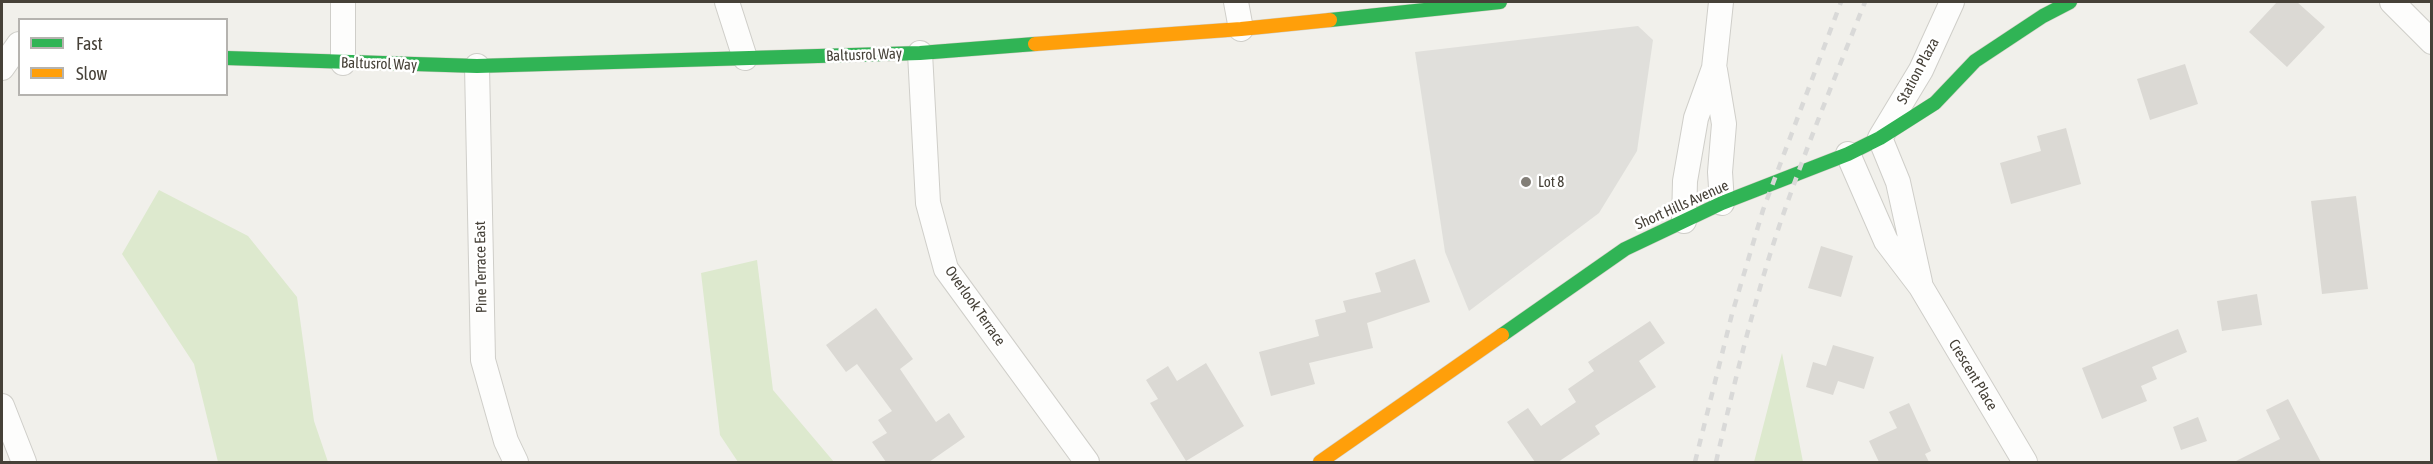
<!DOCTYPE html>
<html>
<head>
<meta charset="utf-8">
<style>
  body { margin:0 }
  #map { position:relative; width:2433px; height:464px; overflow:hidden; background:#f1f0eb; font-family:"Asap Condensed",sans-serif }
  canvas { display:block }
  .frame { position:absolute; inset:0; border:3px solid #464138; pointer-events:none }
  .legend { position:absolute; left:18px; top:18px; width:210px; height:78px; box-sizing:border-box; background:#fff; border:2px solid #b5b3af; margin:0; padding:8px 10px; list-style:none; font-size:18px; color:#464138 }
  .legend li { display:flex; align-items:center; gap:12px; height:30px }
  .legend b { width:30px; border:2px solid #b5b3af }
</style>
</head>
<body>
<div id="map">
<canvas width="2433" height="464"></canvas>
<div class="frame"></div>
<ul class="legend">
<li><b style="height:8px;background:#30b455"></b>Fast</li>
<li><b style="height:8px;background:#ff9f0a"></b>Slow</li>
</ul>
</div>
<script>
const context = document.querySelector('canvas').getContext('2d');
context.lineJoin = 'round';
function paint(path, color) { context.fillStyle = color; context.fill(path, 'evenodd'); }
function trace(path, color, width, dash) { context.strokeStyle = color; context.lineWidth = width; context.lineCap = dash ? 'butt' : 'round'; context.setLineDash(dash || []); context.stroke(path); }
function drawText(font, color, halo, rows, align = 'center') {
  context.font = font + ' "Asap Condensed",sans-serif'; context.lineWidth = 5; context.setLineDash([]); context.textBaseline = 'middle'; context.strokeStyle = halo; context.fillStyle = color; for (const [text, x, y, turn = 0] of rows) {
    context.save(); context.translate(x, y); context.rotate((+turn || 0) * Math.PI / 180); context.textAlign = isNaN(turn) ? turn : align; if (halo) context.strokeText(text, 0, 0); context.fillText(text, 0, 0); context.restore();
  }
}
const green = new Path2D(`
  M159 190 248 236 297 297 314 421 328 462H218L194 364 122 254Z
  M757 260 773 390 834 462H738L720 435 701 273Z
  M1782 353 1803 462H1754Z`);
const parking = new Path2D(`
  M1638 26 1653 40 1637 151 1599 213 1469 311 1445 252 1415 52Z`);
const building = new Path2D(`
  M2277 2H2297L2325 27 2287 67 2249 32Z
  M2185 64 2198 104 2150 120 2137 79Z
  M2066 128 2081 184 2011 204 2000 163 2041 151 2037 136Z
  M2356 196 2368 289 2322 294 2311 201Z
  M1821 246 1853 256 1841 297 1808 288Z
  M1415 259 1430 302 1367 323 1373 348 1309 363 1315 384 1271 396 1259 352 1319 336 1315 320 1346 312 1343 301 1381 292 1375 273Z
  M2257 294 2262 325 2222 331 2217 301Z
  M876 308 913 359 900 369 936 422 949 413 965 437 929 462H886L872 442 887 433 878 420 892 411 857 364 846 372 826 345Z
  M1650 321 1665 343 1639 361 1656 387 1595 426 1600 434 1558 462H1535L1507 422 1528 408 1541 426 1576 402 1568 389 1594 371 1588 362Z
  M2178 329 2187 352 2152 367 2157 379 2141 386 2147 401 2102 419 2082 368Z
  M1833 345 1874 357 1864 389 1838 381 1833 395 1806 387 1813 362 1826 366Z
  M1206 363 1244 426 1186 461 1150 403 1158 399 1146 380 1168 366 1177 381Z
  M2288 399 2321 462H2234L2280 439 2266 410Z
  M1909 403 1931 451 1925 454 1929 462H1879L1869 441 1897 428 1889 412Z
  M2198 417 2207 441 2181 450 2173 427Z`);
const street = new Path2D(`
  M727 2 745 58
  M1236 2 1241 29
  M2392 2 2432 42
  M920 53 928 203 946 269 1087 462
  M343 63V2
  M477 66 483 360 506 441 516 462
  M2 68 19 44
  M1715 70 1724 124 1720 172 1722 203
  M1848 154 1886 241 1921 287 2025 462
  M1684 221 1685 181 1696 118 1714 68 1721 2
  M1920 282 1898 182 1880 138 1921 70 1952 2
  M2 406 24 462`);
const fast = new Path2D(`
  M1330 20 1500 2
  M226 58 477 66 920 53 1035 44
  M1502 335 1625 249 1722 203 1848 154 1880 138 1935 103 1975 61 2043 16 2070 2`);
const slow = new Path2D(`
  M1035 44 1241 29 1330 20
  M1320 462 1502 335`);
const rail = new Path2D(`
  M1695 462 1732 314 1763 210 1841 2
  M1716 462C1735 380 1755 296 1783 215 1808 143 1837 72 1865 2`);
const markers = [
  [1526,182,6,"#827e77"]
];
const streetNames = [
  ["Baltusrol Way",864,55,-2],
  ["Baltusrol Way",379,64,2],
  ["Station Plaza",1918,71,-62],
  ["Short Hills Avenue",1682,205,-24],
  ["Pine Terrace East",481,267,-91],
  ["Overlook Terrace",975,306,55],
  ["Crescent Place",1973,375,59]
];
const poiNames = [
  ["Lot 8",1538,182]
];
paint(green, '#dde9ce');
paint(parking, '#e0dfdb');
paint(building, '#dbd9d4');
trace(street, '#cfcec9', 26);
trace(fast, '#d0cdc3', 15);
trace(slow, '#d0cdc3', 15);
trace(street, '#fdfdfc', 24);
trace(fast, '#30b455', 14);
trace(slow, '#ff9f0a', 14);
trace(rail, '#d9d9d8', 4.5, [8, 8]);
for (const [x, y, r, color] of markers) { const dot = new Path2D(); dot.arc(x, y, r, 0, 2 * Math.PI); context.fillStyle = color; context.fill(dot); trace(dot, '#fff', 2); }
drawText('15px', '#464138', '#fff', streetNames);
drawText('15px', '#464138', '#fff', poiNames, 'left');
</script>
</body>
</html>
